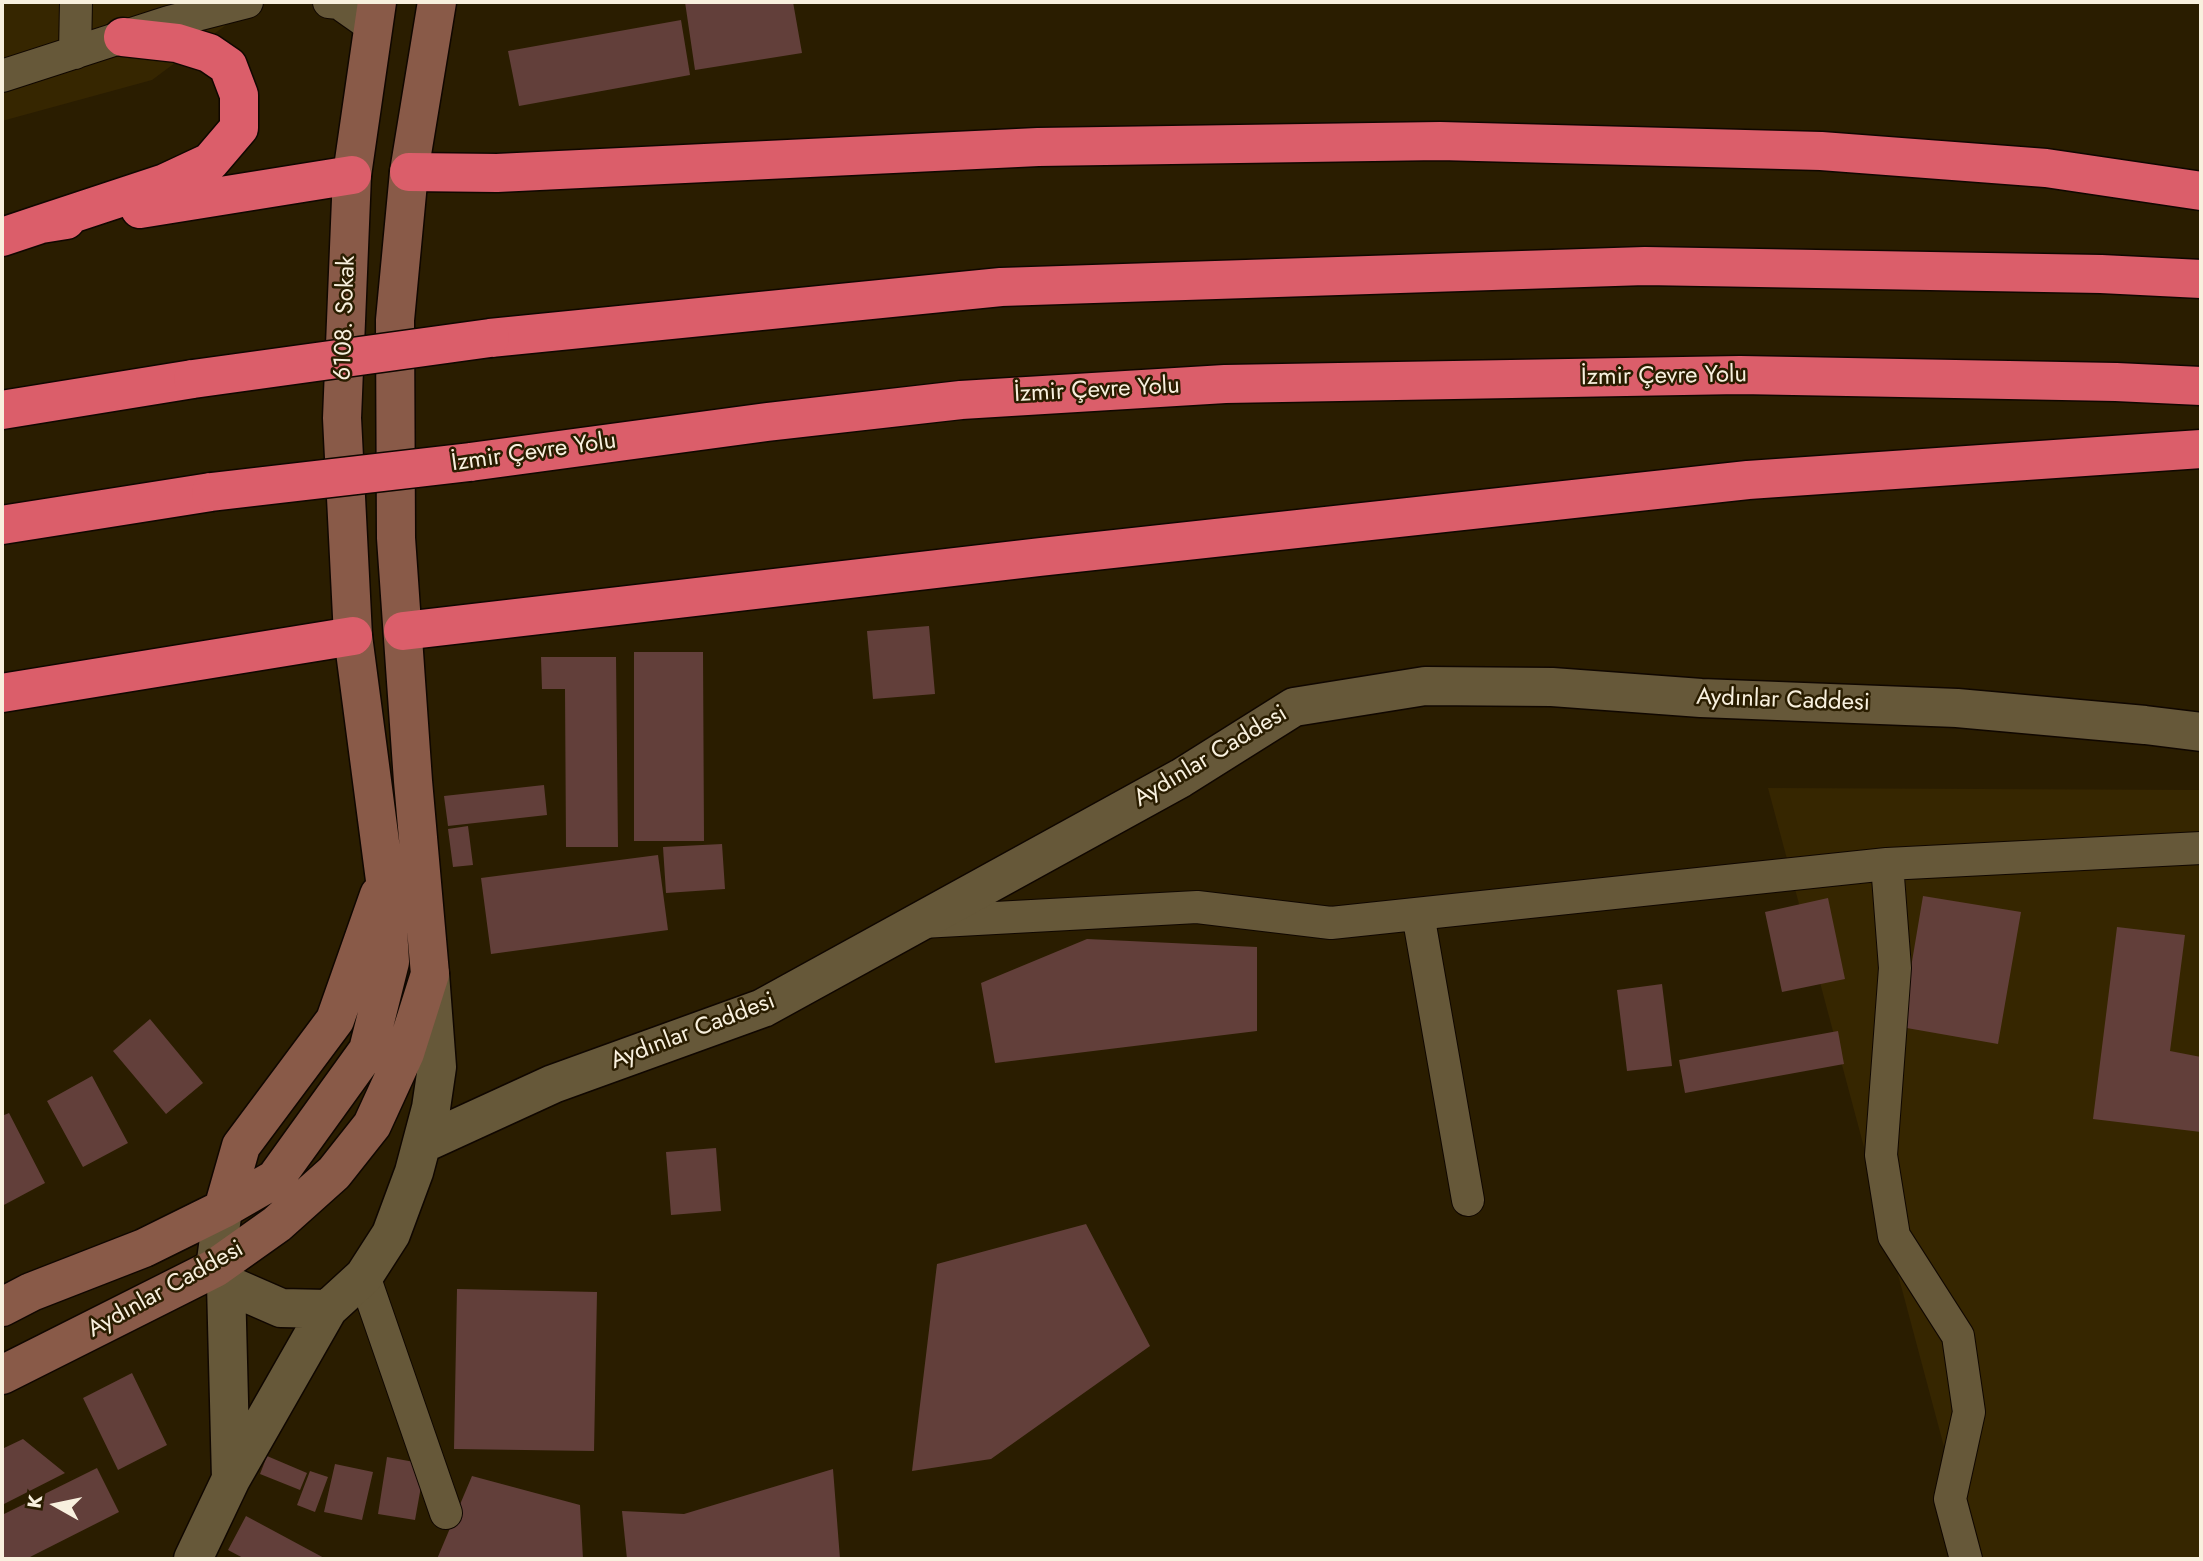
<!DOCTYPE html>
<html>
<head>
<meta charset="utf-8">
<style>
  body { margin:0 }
  #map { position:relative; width:2203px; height:1561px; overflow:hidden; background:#2a1d00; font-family:Jost,sans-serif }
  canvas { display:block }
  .frame { position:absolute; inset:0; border:4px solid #f8f0de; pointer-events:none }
  .north { position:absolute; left:21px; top:1470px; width:70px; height:70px; -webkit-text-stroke:5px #2a1d00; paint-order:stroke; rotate:279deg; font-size:19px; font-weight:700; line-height:28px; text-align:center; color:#f8f0de }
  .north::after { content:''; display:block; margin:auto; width:24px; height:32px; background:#f8f0de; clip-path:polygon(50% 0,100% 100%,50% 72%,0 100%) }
</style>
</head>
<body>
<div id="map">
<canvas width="2203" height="1561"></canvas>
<div class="frame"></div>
<div class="north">K</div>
</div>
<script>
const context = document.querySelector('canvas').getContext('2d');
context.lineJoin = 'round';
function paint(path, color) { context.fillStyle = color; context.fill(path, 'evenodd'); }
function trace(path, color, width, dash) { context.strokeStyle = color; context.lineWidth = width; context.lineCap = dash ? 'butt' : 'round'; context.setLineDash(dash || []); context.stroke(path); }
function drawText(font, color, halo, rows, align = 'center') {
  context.font = font + ' Jost,sans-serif'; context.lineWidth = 5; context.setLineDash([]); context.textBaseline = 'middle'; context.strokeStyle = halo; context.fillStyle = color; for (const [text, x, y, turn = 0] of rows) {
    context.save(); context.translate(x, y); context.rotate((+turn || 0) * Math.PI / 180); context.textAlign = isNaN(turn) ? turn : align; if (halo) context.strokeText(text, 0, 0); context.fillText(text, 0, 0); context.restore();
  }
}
const built = new Path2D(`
  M2 2H257L152 80 2 121Z
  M1768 788 2201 790V1559H1974Z`);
const building = new Path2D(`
  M685 2H793L802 53 695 70Z
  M681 20 690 75 519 106 508 51Z
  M929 626 935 694 873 699 867 631Z
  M634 652H703L704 841H634Z
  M541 657H616L618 847H566L565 689H542Z
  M544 785 547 815 448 826 444 796Z
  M468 826 473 865 453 867 448 829Z
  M722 844 725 889 666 893 663 847Z
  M658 855 668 930 491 954 481 878Z
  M1923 896 2021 912 1998 1044 1901 1027Z
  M1828 898 1845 979 1782 992 1765 912Z
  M2117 927 2185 935 2170 1051 2201 1057V1132L2093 1119Z
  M1087 939 1257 947V1031L995 1063 981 983Z
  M1662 984 1672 1066 1627 1071 1617 990Z
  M150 1019 203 1083 166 1114 113 1051Z
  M1838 1031 1844 1064 1685 1093 1679 1060Z
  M92 1076 128 1143 83 1167 47 1101Z
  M9 1113 45 1183 2 1206V1116Z
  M716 1148 721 1211 671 1215 666 1152Z
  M1086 1224 1150 1346 991 1459 912 1471 937 1264Z
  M457 1289 597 1292 594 1451 454 1449Z
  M132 1373 167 1445 118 1470 83 1398Z
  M23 1439 65 1473 2 1505V1449Z
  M267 1456 307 1473 300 1490 260 1474Z
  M387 1457 425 1464 415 1520 378 1514Z
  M335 1464 373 1472 362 1520 324 1512Z
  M97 1468 119 1512 26 1559H2V1515Z
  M833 1469 840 1559H627L622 1511 684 1514Z
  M310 1471 328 1477 315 1512 297 1505Z
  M472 1476 580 1505 583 1559H437Z
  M246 1516 326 1559H245L228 1550Z`);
const minor = new Path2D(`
  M329 2 339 3 373 27
  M75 53 76 2
  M2 76 169 22 247 2
  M1887 864 1895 968 1881 1155 1894 1236 1958 1336 1969 1412 1950 1499 1966 1559
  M1418 914 1468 1200
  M922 922 1197 907 1331 923 1887 864 2201 848
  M364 1276 446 1513`);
const tertiary = new Path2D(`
  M422 1144 553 1084 763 1008 1181 778 1294 707 1425 686 1552 687 1701 698 1957 708 2145 725 2201 732
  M226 1284 281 1308 328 1309
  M231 1479 328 1309 364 1276 391 1234 414 1172 431 1108 437 1067 430 974
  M193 1559 231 1479 226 1284 215 1268 223 1209`);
const secondary = new Path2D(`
  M223 1209 241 1146 335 1020 379 895
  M2 1307 31 1292 144 1248 223 1209 275 1179 368 1050 390 962 385 880 353 636 342 418 352 175 377 2
  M2 1375 215 1268 277 1224 334 1173 372 1125 405 1053 430 974 413 781 396 538 395 320 409 172 437 2`);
const motorway = new Path2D(`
  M409 172 497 173 1038 147 1440 141 1821 151 2046 168 2201 191
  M140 209 352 175
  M41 224 165 183 210 162 239 128V95L228 66 209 53 177 43 123 37
  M2 237 41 224 66 220
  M490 338 1001 287 1645 266 2101 274 2201 279
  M2 410 193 379
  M470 462 767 422 961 400 1225 384 1740 375 2116 382 2201 386
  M2 525 211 492
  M403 631 1040 557 1748 480 2201 449
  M2 693 353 636`);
const motorwayBridge = new Path2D(`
  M193 379 490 338
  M211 492 470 462`);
const streetNames = [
  ["6108. Sokak",346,318,-88],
  ["İzmir Çevre Yolu",1664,377,-1],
  ["İzmir Çevre Yolu",1097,391,-3],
  ["İzmir Çevre Yolu",534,453,-8],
  ["Aydınlar Caddesi",1783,701,2],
  ["Aydınlar Caddesi",1211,757,-31],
  ["Aydınlar Caddesi",693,1032,-21],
  ["Aydınlar Caddesi",166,1290,-29]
];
paint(built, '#362600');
paint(building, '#623f3a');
trace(minor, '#100700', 34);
trace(tertiary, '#100700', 41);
trace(secondary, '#100700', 41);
trace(motorway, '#100700', 41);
trace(minor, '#665839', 32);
trace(tertiary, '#665839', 38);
trace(secondary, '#895a48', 38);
trace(motorway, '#db5e6a', 38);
trace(motorwayBridge, '#100700', 41, []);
trace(motorwayBridge, '#db5e6a', 38);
drawText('24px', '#f8f0de', '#2a1d00', streetNames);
</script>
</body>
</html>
